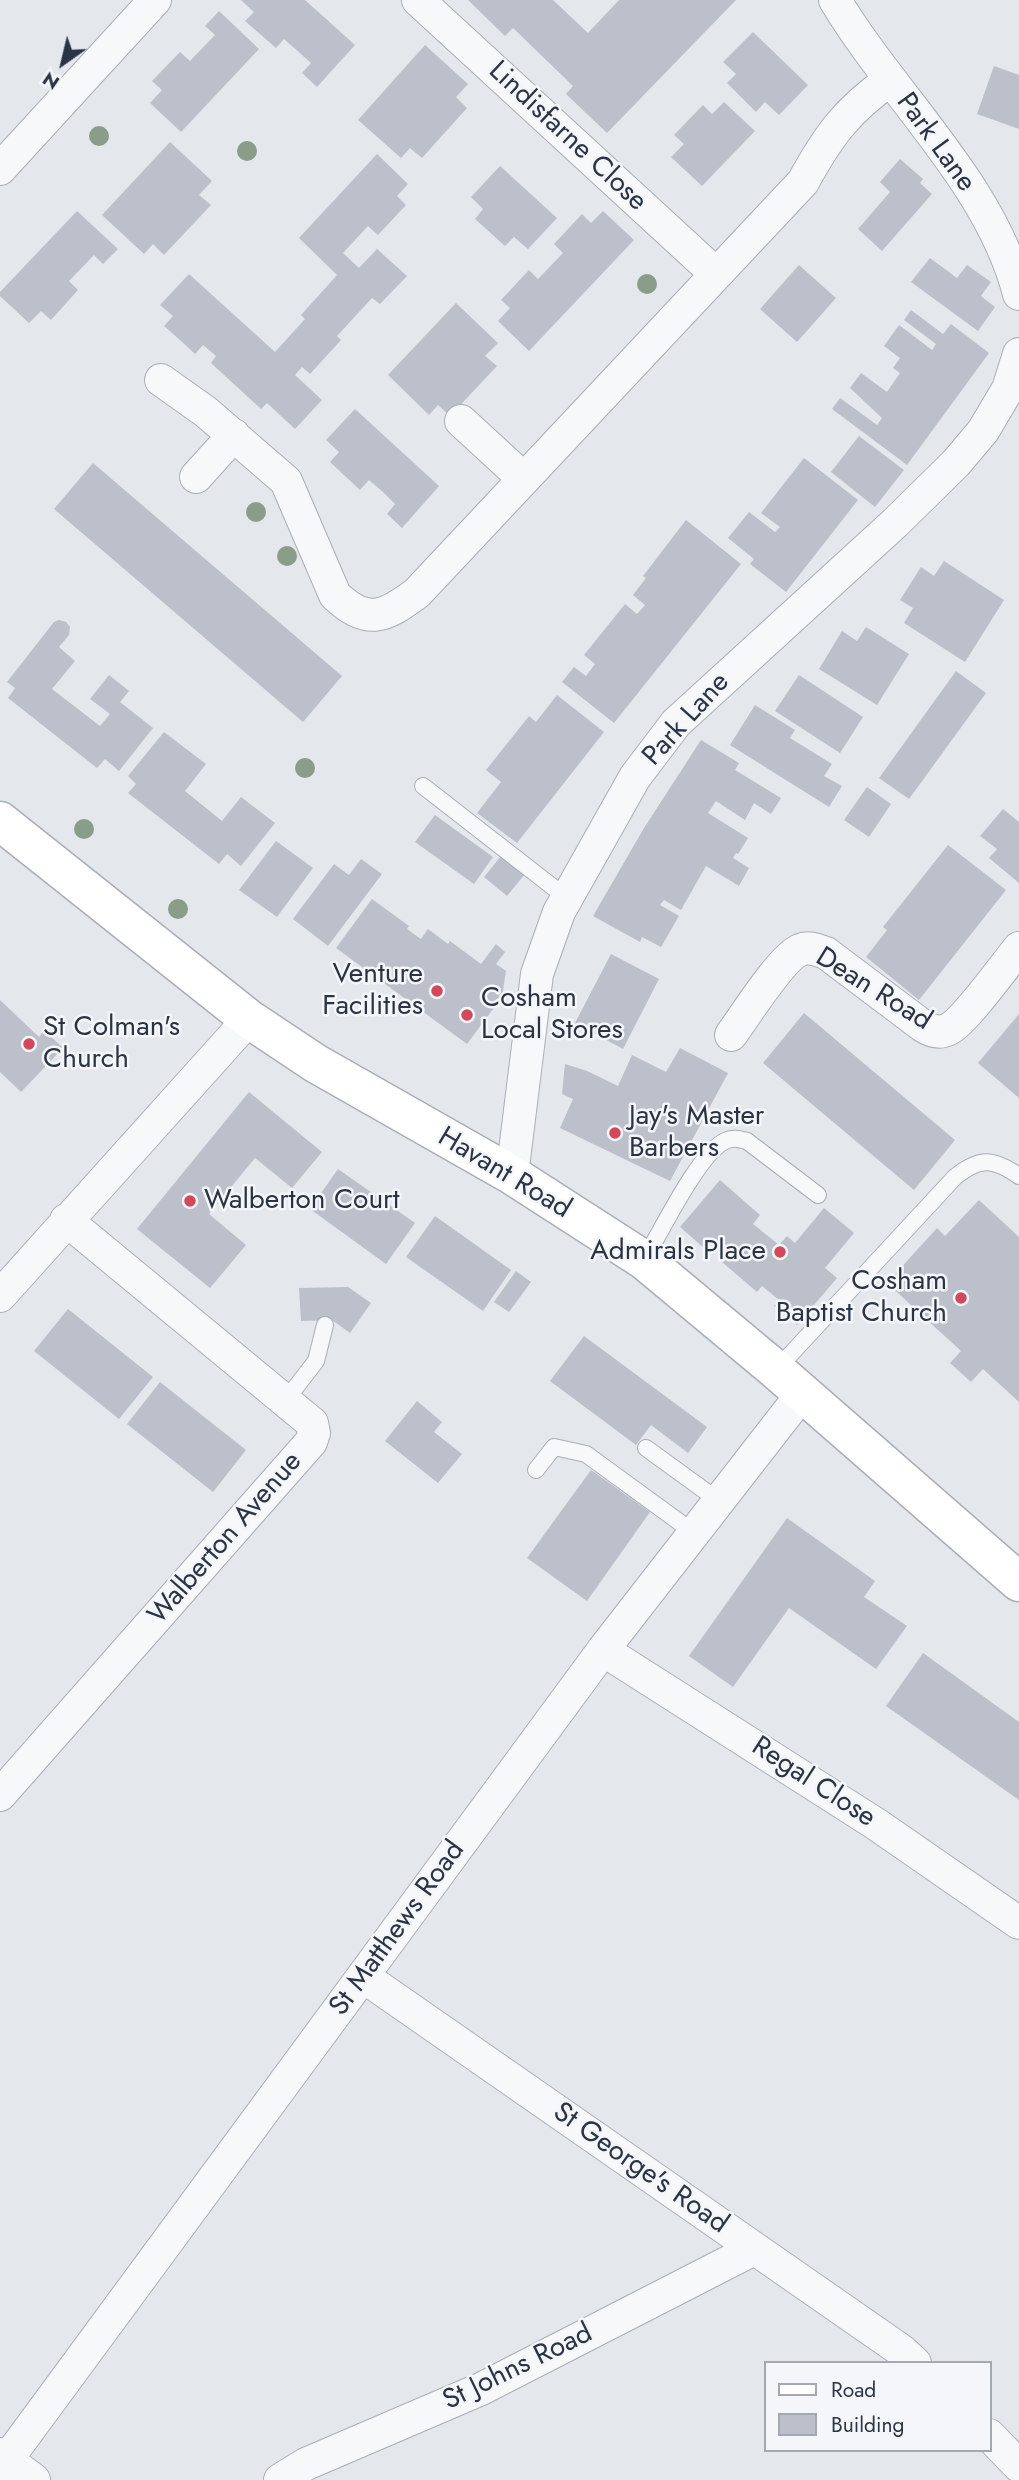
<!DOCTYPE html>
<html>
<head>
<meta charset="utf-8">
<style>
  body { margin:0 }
  #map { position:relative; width:1019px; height:2480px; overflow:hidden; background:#e4e7ec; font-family:Jost,sans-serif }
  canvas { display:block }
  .legend { position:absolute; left:764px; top:2361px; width:228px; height:91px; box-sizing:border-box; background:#f4f6f9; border:2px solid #a4a8b1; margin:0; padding:9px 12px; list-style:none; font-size:21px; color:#2b3445 }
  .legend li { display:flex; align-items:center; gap:14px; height:35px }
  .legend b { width:35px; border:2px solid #a4a8b1 }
  .north { position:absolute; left:28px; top:28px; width:70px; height:70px; -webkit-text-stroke:5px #f4f6f9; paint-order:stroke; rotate:214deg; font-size:19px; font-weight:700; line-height:28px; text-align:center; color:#2b3445 }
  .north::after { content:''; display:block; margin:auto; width:24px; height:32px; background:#2b3445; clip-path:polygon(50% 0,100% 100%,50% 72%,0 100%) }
</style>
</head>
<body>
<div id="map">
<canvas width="1019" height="2480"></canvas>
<ul class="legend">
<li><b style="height:9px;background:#fff"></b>Road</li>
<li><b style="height:19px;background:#bbc0ca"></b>Building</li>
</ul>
<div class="north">N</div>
</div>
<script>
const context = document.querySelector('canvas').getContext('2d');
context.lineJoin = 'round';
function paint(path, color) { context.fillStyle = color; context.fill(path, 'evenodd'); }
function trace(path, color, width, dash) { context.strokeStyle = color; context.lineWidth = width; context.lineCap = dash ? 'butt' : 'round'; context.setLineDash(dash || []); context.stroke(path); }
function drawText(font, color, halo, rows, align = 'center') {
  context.font = font + ' Jost,sans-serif'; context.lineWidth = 5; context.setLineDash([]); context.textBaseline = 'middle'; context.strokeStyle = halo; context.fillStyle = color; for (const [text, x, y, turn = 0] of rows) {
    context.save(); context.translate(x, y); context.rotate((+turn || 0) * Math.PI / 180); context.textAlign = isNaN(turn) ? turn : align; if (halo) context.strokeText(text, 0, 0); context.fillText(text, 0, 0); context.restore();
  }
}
const building = new Path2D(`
  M241 0H305L355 45 317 87 302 73 311 63 284 39 276 48 245 21 254 12Z
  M468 0H553L588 33 619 0H736L607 133 566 94 573 86 513 28 505 36Z
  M219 11 259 49 181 132 150 103 162 90 152 81 180 52 190 61 215 35 205 26Z
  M753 32 808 85 779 115 765 102 756 112 727 83 736 74 723 62Z
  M425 45 468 84 456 97 467 108 422 158 410 148 401 158 358 120Z
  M994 66 1019 75V129L977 114Z
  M724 102 755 131 702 186 671 157 684 144 674 135 703 105 712 114Z
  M170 142 212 181 199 195 211 205 164 255 153 244 144 254 102 215Z
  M377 154 408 184 397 196 406 205 378 235 368 226 343 253 359 268 377 249 407 276 380 304 372 298 337 336 341 340 310 374 302 367 295 375 322 400 295 429 267 403 261 409 211 363 216 356 203 345 195 354 180 340 164 326 173 316 160 305 189 274 275 352 305 319 301 315 337 275 299 238Z
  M900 159 923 179 920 183 932 194 882 251 858 229 890 192 880 182Z
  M500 166 557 218 528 249 514 237 505 246 475 219 483 209 471 197Z
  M77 211 118 249 103 264 94 255 69 281 78 290 51 320 41 311 29 323 0 296V292Z
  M603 211 634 240 529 351 498 321 510 308 501 300 529 270 538 279 563 253 554 244 582 214 591 223Z
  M930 258 957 278 967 265 991 282 981 296 995 307 978 331 911 282Z
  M799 265 836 298 797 342 760 309Z
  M456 303 498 343 485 356 497 366 450 416 438 405 429 415 388 375Z
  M911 310 943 334 951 324 989 353 907 465 832 409 840 398 877 425 882 418 850 388 861 373 887 392 900 373 893 368 900 358 884 346 899 325 932 350 936 344 904 320Z
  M355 409 439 486 402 528 387 514 395 504 383 492 369 480 360 490 330 462 339 452 326 440Z
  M859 436 904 470 875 507 831 472Z
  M804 458 858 500 786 592 750 564 754 559 728 538 749 512 775 532 780 527 761 513Z
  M93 463 342 676 303 722 54 509Z
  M686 520 741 564 614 723 562 682 574 667 586 676 595 664 584 655 625 604 637 614 645 605 633 595 646 578 643 576Z
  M944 561 1004 600 965 662 904 623 913 608 900 600 921 567 934 576Z
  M59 620 66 622 70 627 69 635 59 647 75 661 52 689 100 726 110 714 90 699 109 675 129 691 120 702 153 728 119 771 105 759 97 768 8 698 15 688 7 682 54 622Z
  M866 627 909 654 877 705 819 669 842 631 857 641Z
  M956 671 986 693 909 799 879 778Z
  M799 675 863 717 840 753 775 711Z
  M557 695 604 732 517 843 477 813 501 782 486 770 529 716 536 722Z
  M755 705 795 730 790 738 832 764 824 776 842 786 829 807 730 745Z
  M164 732 206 764 185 791 222 821 241 797 275 823 241 866 227 854 219 864 128 793 136 784 128 776Z
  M701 740 739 763 735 770 781 798 771 814 754 803 745 820 716 801 708 813 748 838 738 854 736 853 733 858 749 868 739 886 706 866 681 910 664 900 660 905 679 916 661 947 642 937 640 942 593 916 644 828Z
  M867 787 891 804 869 837 844 820Z
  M1003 809 1019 822V883L989 858 997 849 980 836Z
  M435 815 493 857 474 884 415 842Z
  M276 841 313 868 277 917 239 890Z
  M948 845 1006 890 919 1000 866 957 887 930 883 927Z
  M501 856 525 874 507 896 484 877Z
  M361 859 382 874 328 946 293 919 334 864 349 875Z
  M372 899 409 926 407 929 421 939 428 929 448 944 450 941 481 964 496 944 505 952 496 964 506 971 502 997 467 1044 336 948Z
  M611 954 659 979 623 1049 575 1023Z
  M0 1000 39 1037 44 1030 63 1048 21 1092 0 1072Z
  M804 1013 955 1140 914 1190 763 1063Z
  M1019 1014V1098L978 1063Z
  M680 1048 728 1073 670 1181 560 1128 573 1099 562 1094 565 1064 587 1071 618 1086 632 1055 666 1072Z
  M249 1092 322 1152 292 1188 255 1158 209 1214 246 1245 210 1288 137 1229Z
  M338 1169 415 1223 386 1264 310 1209Z
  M720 1180 760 1215 753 1224 779 1245 787 1236 795 1243 824 1208 854 1233 825 1268 837 1278 797 1325 774 1306 779 1300 762 1286 757 1292 722 1262 727 1256 709 1242 704 1248 680 1227Z
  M979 1200 1019 1237V1402L983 1369 971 1382 950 1363 961 1351 887 1283 937 1228 945 1236Z
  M435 1216 511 1270 483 1311 406 1257Z
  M516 1271 531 1282 509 1312 494 1302Z
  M348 1287 371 1303 350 1333 332 1320 301 1321 299 1288Z
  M68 1309 153 1377 119 1419 34 1351Z
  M584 1336 707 1427 688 1453 651 1425 636 1445 550 1381Z
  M160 1382 246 1450 213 1492 127 1424Z
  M417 1401 442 1422 434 1432 462 1454 438 1483 385 1441Z
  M591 1470 650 1512 587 1601 527 1558Z
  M787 1518 875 1581 864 1597 907 1626 876 1669 789 1608 733 1687 689 1656Z
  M923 1653 1019 1722V1800L886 1706Z`);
const lane = new Path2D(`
  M423 786 567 898
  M644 1260C661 1232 698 1154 725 1141 733 1137 739 1139 747 1141L818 1195
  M776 1370 955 1177C980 1157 993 1158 1019 1176
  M285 1401 316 1361 325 1325
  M646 1448 719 1501
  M536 1470 554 1447 586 1454 693 1532`);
const street = new Path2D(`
  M418 0 716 274
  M835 0C893 97 991 184 1019 294
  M0 169 155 0
  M161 380 206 412 286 481 335 595C367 626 385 617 417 593L803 182C828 136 847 110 890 80
  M461 421 524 479
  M196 477 234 435
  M731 1035C744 1017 782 957 800 950 809 946 817 950 826 953L923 1026C931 1031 940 1034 949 1029 965 1021 1005 965 1019 948
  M512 1175 537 974 559 912 635 777 676 723 895 523 956 463 983 431 1008 389 1019 354
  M0 1296 249 1019
  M603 1650 876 1824 1019 1923
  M0 1795 311 1442 314 1433 312 1423 66 1220
  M364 1977 902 2351 915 2363
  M989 2435 1019 2466
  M0 2454 34 2480
  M0 2469 603 1650 802 1394
  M280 2480 306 2464 481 2389 754 2249`);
const secondary = new Path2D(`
  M0 821 249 1019 315 1063 512 1175 644 1260 776 1370 1019 1582`);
const trees = [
  [99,136],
  [247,151],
  [647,284],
  [256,512],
  [287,556],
  [305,768],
  [84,829],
  [178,909]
];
const markers = [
  [437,991,7,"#d1495b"],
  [467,1015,7,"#d1495b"],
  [29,1044,7,"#d1495b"],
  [615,1133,7,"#d1495b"],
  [190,1201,7,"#d1495b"],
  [780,1252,7,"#d1495b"],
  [961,1298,7,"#d1495b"]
];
const streetNames = [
  ["Lindisfarne Close",567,137,43],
  ["Park Lane",935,143,54],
  ["Park Lane",687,720,-48],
  ["Dean Road",873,990,32],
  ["Havant Road",504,1174,31],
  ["Walberton Avenue",226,1539,-49],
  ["Regal Close",813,1783,33],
  ["St Matthews Road",398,1929,-54],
  ["St George's Road",640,2169,35],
  ["St Johns Road",518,2368,-26]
];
const poiNames = [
  ["Venture",423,975,"right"],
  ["Facilities",423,1007,"right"],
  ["Cosham",481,999],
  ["Local Stores",481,1031],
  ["St Colman's",43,1028],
  ["Church",43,1060],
  ["Jay's Master",629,1117],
  ["Barbers",629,1149],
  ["Walberton Court",204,1201],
  ["Admirals Place",766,1252,"right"],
  ["Cosham",947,1282,"right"],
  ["Baptist Church",947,1314,"right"]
];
paint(building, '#bbc0ca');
trace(lane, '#a9aeb7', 18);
trace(street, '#a9aeb7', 34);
trace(secondary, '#a9aeb7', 41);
trace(lane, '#f7f8fa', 16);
trace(street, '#f7f8fa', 32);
trace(secondary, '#fff', 38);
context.fillStyle = '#899d89';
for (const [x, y] of trees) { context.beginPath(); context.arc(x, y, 10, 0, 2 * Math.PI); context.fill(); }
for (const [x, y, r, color] of markers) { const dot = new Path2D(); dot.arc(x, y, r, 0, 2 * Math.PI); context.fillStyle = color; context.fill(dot); trace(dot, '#f4f6f9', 2.5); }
drawText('28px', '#2b3445', '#f4f6f9', streetNames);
drawText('28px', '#2b3445', '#f4f6f9', poiNames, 'left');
</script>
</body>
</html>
